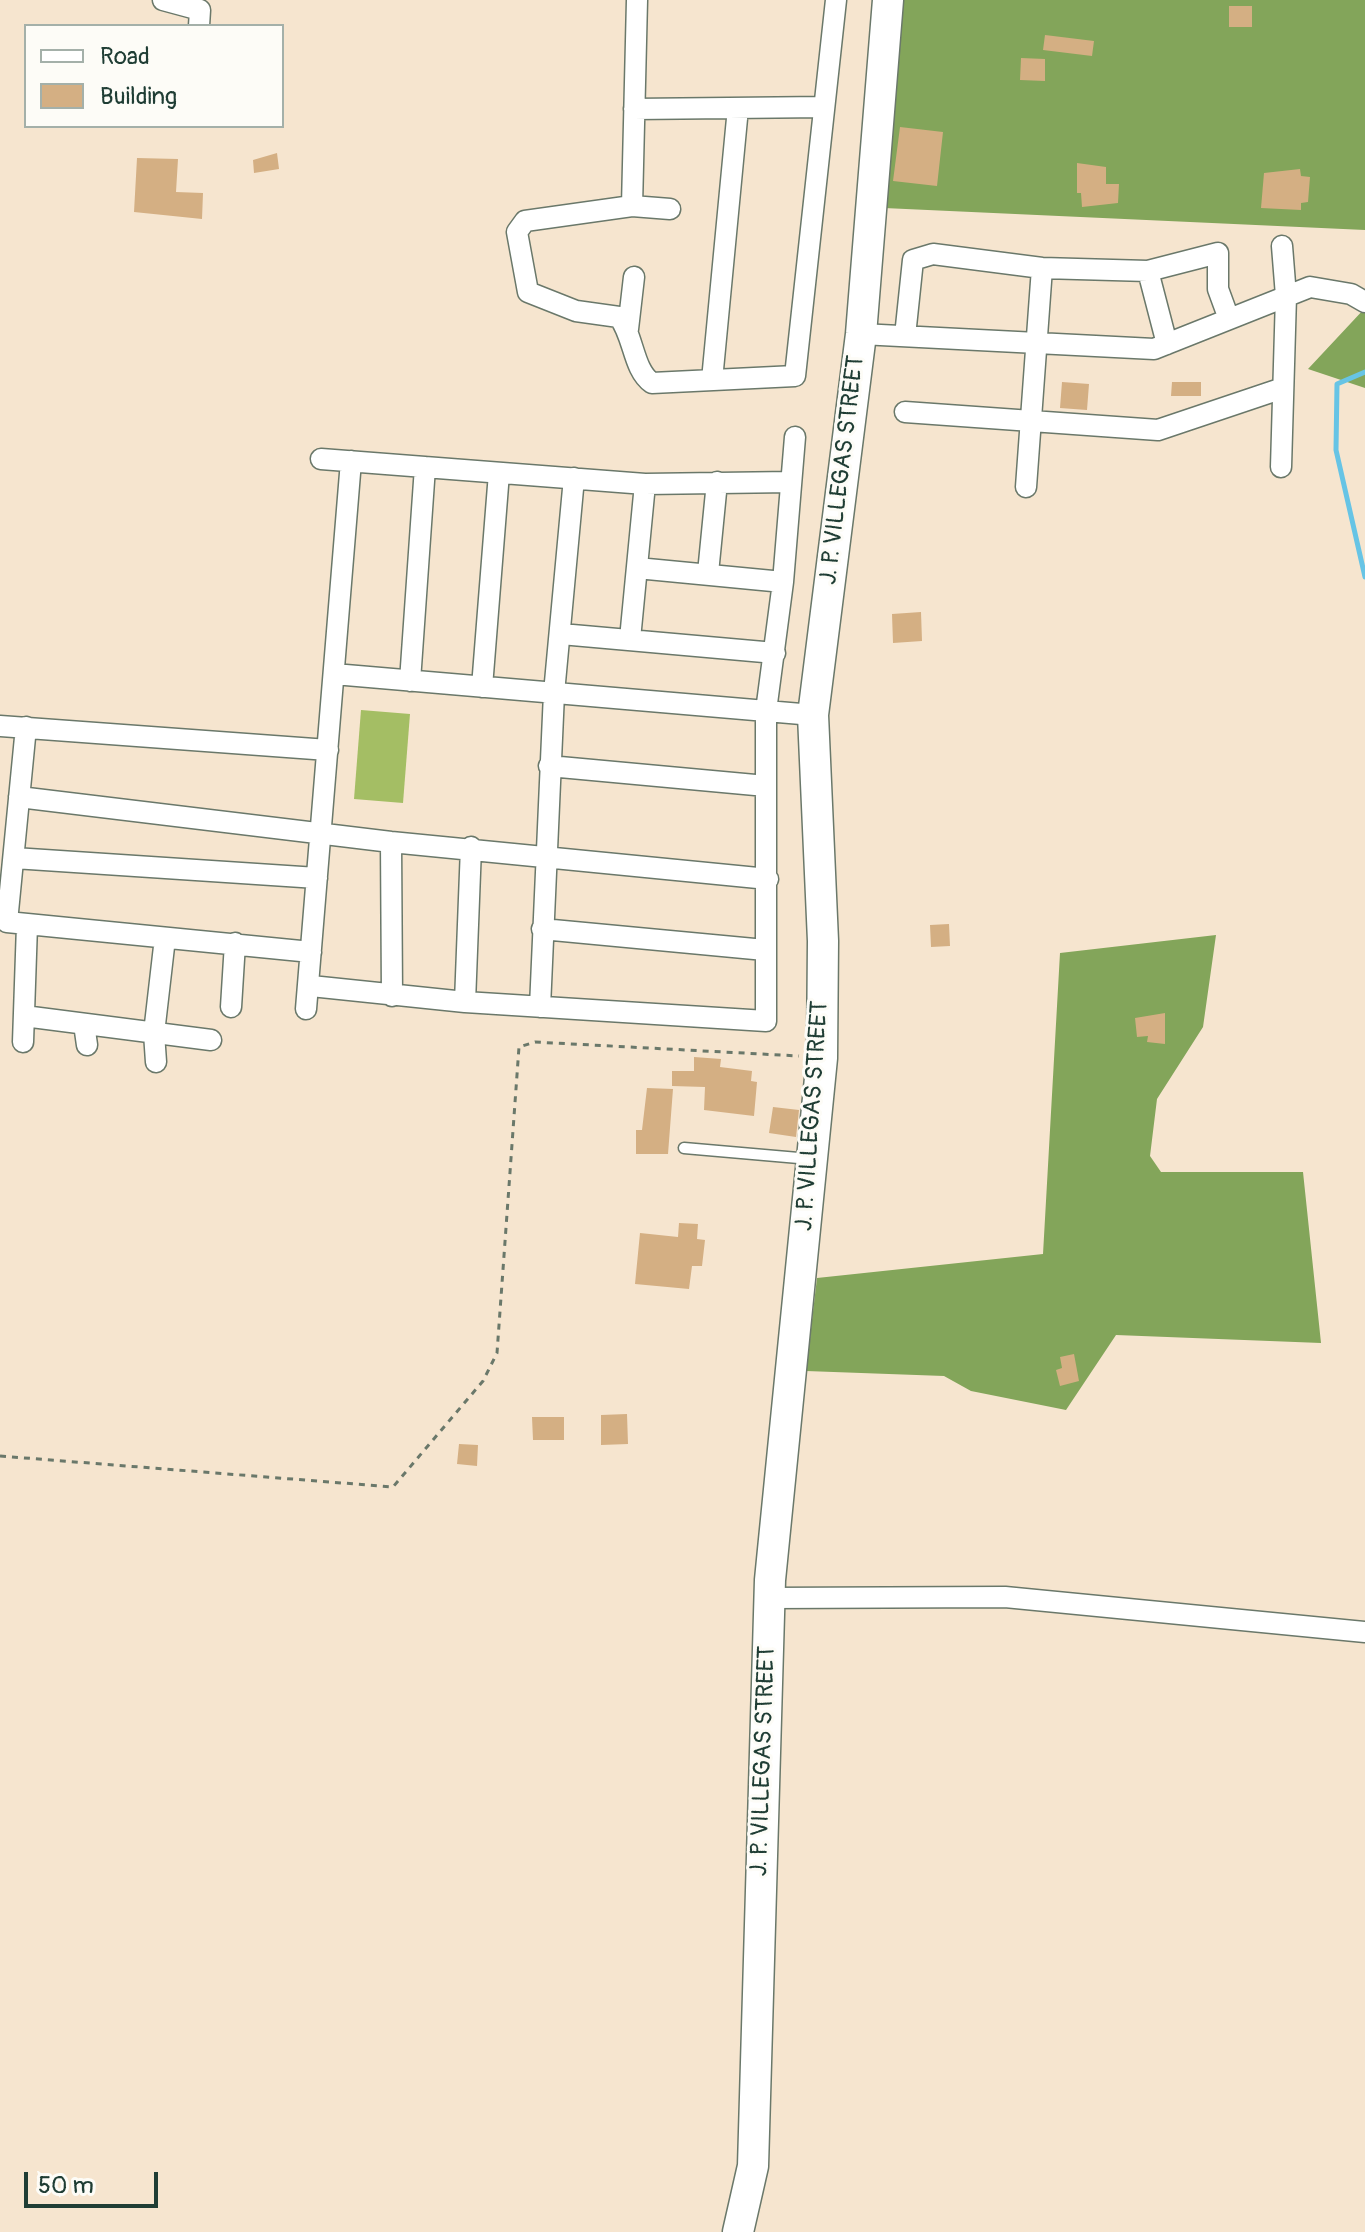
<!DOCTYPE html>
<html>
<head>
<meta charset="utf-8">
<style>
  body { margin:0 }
  #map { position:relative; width:1365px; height:2232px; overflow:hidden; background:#f6e5cf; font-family:Pangolin,sans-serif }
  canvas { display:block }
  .legend { position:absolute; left:24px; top:24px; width:260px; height:104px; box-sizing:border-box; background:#fdfcf7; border:2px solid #a4b0a9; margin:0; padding:10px 14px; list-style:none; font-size:24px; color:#1f3d34 }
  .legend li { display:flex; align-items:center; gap:16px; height:40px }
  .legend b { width:40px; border:2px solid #a4b0a9 }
  .scale { position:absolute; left:24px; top:2172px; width:134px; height:36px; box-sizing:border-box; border:4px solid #1f3d34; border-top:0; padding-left:10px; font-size:24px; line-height:28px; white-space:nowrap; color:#1f3d34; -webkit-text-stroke:6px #fdfcf7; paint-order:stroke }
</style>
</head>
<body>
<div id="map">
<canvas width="1365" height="2232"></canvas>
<ul class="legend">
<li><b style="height:10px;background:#fff"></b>Road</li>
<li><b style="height:22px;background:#d4af83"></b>Building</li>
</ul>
<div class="scale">50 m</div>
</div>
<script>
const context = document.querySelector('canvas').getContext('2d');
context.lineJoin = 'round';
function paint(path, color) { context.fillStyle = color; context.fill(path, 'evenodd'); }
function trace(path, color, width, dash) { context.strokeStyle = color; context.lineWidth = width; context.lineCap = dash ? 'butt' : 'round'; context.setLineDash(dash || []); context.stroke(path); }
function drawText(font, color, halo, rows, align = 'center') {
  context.font = font + ' Pangolin,sans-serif'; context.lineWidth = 6; context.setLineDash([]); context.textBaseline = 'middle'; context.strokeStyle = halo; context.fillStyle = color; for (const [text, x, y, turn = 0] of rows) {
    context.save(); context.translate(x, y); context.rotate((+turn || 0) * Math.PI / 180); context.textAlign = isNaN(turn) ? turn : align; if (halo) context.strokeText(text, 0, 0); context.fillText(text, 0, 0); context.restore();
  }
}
const green = new Path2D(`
  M361 710 410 714 403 803 354 799Z`);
const forest = new Path2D(`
  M903 0H1365V230L884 208Z
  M1365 308V388L1308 369Z
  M1216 935 1203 1027 1157 1099 1150 1156 1161 1172H1303L1321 1343 1116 1335 1066 1410 971 1391 944 1376 806 1371 817 1278 1043 1254 1060 953Z`);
const stream = new Path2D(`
  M1365 372 1337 384 1336 450 1365 577`);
const building = new Path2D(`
  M1229 6H1252V27H1229Z
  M1045 35 1094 41 1092 56 1043 50Z
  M1021 58 1045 59V81L1020 80Z
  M900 127 943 132 937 186 893 181Z
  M277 153 279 169 254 173 253 160Z
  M137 158 178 159 176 192 203 193 202 219 134 212Z
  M1077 163 1106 167V184H1119L1118 203 1082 207 1081 193H1077Z
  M1300 169 1301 176 1310 177 1308 202 1301 203V210L1261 208 1264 173Z
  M1062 382 1089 384 1087 410 1060 408Z
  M1172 382H1201V396H1171Z
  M921 612 922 641 893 643 892 614Z
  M949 924 950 946 931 947 930 925Z
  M1165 1013V1044L1147 1042 1148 1036 1137 1037 1135 1018Z
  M694 1057 721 1059 720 1067 752 1071 751 1081 757 1082 754 1116 704 1110 705 1087 672 1086V1071H694Z
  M647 1088 673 1089 668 1154H636V1130H642Z
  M773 1107 799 1110 796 1137 769 1133Z
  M679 1223 698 1224 697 1239 705 1240 702 1266H692L689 1289 635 1284 640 1233 678 1237Z
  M1074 1354 1079 1381 1060 1386 1056 1370 1062 1368 1060 1357Z
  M627 1414 628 1444 601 1445V1415Z
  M532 1417H564V1440H533Z
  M459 1444 478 1445 477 1466 457 1464Z`);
const path = new Path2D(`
  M0 1456 393 1487 483 1381 497 1353 519 1047 535 1042 799 1056`);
const lane = new Path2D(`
  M684 1148 810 1159`);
const street = new Path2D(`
  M163 0 200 10 199 26
  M634 109 824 107
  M632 206 637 0
  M670 209 632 206 525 221 517 232 528 292 576 311 619 317C634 336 633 370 652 383L795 376 836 0
  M1148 271 1167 344
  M628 329 634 277
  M861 334 1154 349 1310 287 1351 294 1365 302
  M905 336 913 260 933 254 1042 268 1148 271 1218 253V289L1229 319
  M712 380 738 108
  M905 412 1158 430 1283 388
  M321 459 645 484
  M1281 467 1286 296 1282 246
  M1026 487 1042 268
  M637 568 783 582
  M708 573 717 482
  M561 634 775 653
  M630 639 645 484 791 482
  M334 674 813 715
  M410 681 425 467
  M482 687 499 473
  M0 726 328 750
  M26 727 7 922 311 952
  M549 766 766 786
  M19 797 391 842 768 879
  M391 842 392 996
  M14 858 317 878
  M542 929 765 950
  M311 986 465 1002 766 1021V711L783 582 795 437
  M465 1002 471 847
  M231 1007 235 943
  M540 1007 554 693 574 478
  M306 1009 351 461
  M24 1016 211 1040
  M84 1024 87 1045
  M23 1042 27 925
  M156 1062 154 1033 165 938
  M769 1598 1005 1597 1365 1632`);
const secondary = new Path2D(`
  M738 2232 753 2166 770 1580 822 1058 823 941 813 715 861 334 888 0`);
const streetNames = [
  ["J. P. VILLEGAS STREET",843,470,-83],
  ["J. P. VILLEGAS STREET",813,1116,-86],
  ["J. P. VILLEGAS STREET",764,1761,-88]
];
paint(green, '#a4be64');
paint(forest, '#83a55a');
trace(stream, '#67c4e5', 5);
paint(building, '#d4af83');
trace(lane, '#6a786a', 13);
trace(street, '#6a786a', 23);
trace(secondary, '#6a786a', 33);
trace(path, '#6a786a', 3, [6, 6]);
trace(lane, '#fff', 10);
trace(street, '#fff', 20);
trace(secondary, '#fff', 30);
drawText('24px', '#1f3d34', '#fdfcf7', streetNames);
</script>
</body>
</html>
